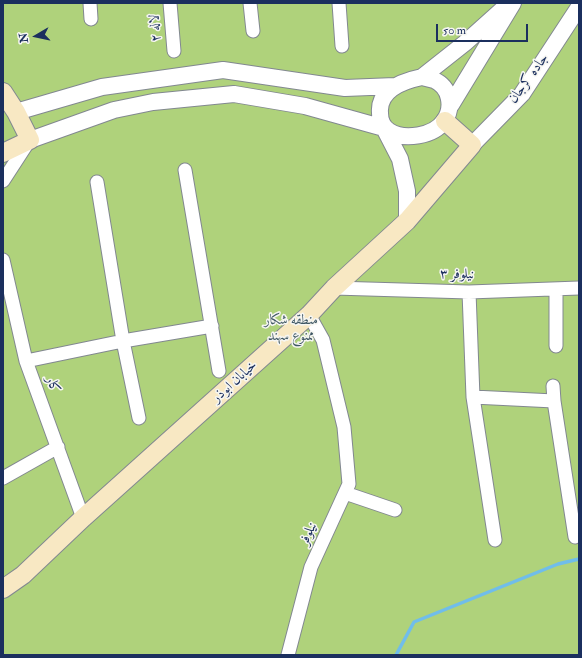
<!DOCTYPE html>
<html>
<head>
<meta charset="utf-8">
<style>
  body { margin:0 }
  #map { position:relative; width:582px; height:658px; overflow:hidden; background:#e9e2c1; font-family:"IM FELL Double Pica",serif }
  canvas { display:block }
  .frame { position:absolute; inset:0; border:4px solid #1b2f5e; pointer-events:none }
  .north { position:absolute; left:16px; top:16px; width:40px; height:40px; -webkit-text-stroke:3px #f6f6f2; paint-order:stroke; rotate:261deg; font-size:11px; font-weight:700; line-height:16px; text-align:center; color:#1b2f5e }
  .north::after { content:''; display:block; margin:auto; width:14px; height:18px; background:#1b2f5e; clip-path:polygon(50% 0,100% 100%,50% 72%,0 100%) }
  .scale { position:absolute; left:436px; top:24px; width:92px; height:18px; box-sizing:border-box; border:2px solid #1b2f5e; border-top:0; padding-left:5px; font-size:12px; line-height:14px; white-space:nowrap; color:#1b2f5e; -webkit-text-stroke:3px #f6f6f2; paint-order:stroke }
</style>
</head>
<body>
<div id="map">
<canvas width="582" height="658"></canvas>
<div class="frame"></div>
<div class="north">N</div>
<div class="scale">50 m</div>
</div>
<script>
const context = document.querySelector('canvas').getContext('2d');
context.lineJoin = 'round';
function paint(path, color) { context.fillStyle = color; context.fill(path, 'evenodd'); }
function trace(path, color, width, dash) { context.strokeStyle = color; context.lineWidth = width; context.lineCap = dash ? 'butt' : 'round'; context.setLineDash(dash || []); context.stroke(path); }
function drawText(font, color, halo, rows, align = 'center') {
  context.font = font + ' "IM FELL Double Pica",Amiri,serif'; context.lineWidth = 3; context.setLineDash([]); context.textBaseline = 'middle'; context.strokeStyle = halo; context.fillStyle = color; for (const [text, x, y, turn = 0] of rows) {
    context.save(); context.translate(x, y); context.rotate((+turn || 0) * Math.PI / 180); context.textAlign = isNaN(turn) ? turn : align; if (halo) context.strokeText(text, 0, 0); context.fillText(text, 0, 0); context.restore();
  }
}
const green = new Path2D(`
  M3 3H579V655H3Z`);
const stream = new Path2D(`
  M396 655 414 622 558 564 579 559`);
const minor = new Path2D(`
  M90 3 91 19
  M170 3 174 51
  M250 3 253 31
  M339 3 342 46
  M185 170 219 371
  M3 181 29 141
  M97 182 123 341 139 418
  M3 260 26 361 83 518
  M334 288 469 292 579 288
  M469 292 473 397 495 540
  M556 346V289
  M26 361 123 341 212 326
  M553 386 554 401 575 537
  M473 397 554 401
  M3 478 58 447
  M345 493 395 510
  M288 655 311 567 349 484 344 427 323 340 309 315`);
const tertiary = new Path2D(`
  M422 77C426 78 430 79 434 80 450 87 454 107 444 121 434 136 404 141 389 131 383 127 380 120 380 113 378 90 403 81 422 77Z
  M422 77 465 43 504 8
  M451 105 513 3
  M16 112 102 87 223 70 345 88 395 86
  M30 140 114 110 153 102 234 94 305 106 384 128 400 159 407 191V221
  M472 145 522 94 579 7`);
const secondary = new Path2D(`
  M3 92 16 112 30 140 3 153
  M3 589 23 575 83 518 309 315 334 288 407 221 472 145 445 121`);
const streetNames = [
  ["لاله ۲",156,28,-94],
  ["جاده کرجان",529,79,-54],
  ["نیلوفر ۳",457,275,1],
  ["خیابان ابوذر",235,382,-42],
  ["کار",52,385,70],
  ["نیلوفر",309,534,-65]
];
const parkNames = [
  ["منطقه شکار",291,321],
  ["ممنوع سهند",291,337]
];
paint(green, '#afd27b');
trace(stream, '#70bdea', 3.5);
trace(minor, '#828890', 15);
trace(tertiary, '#828890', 18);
trace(secondary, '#828890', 20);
trace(minor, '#fff', 13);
trace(tertiary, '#fff', 16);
trace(secondary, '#f8e8c3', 18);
drawText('14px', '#1b2f5e', '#f6f6f2', streetNames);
drawText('14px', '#405865', '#f6f6f2', parkNames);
</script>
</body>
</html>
